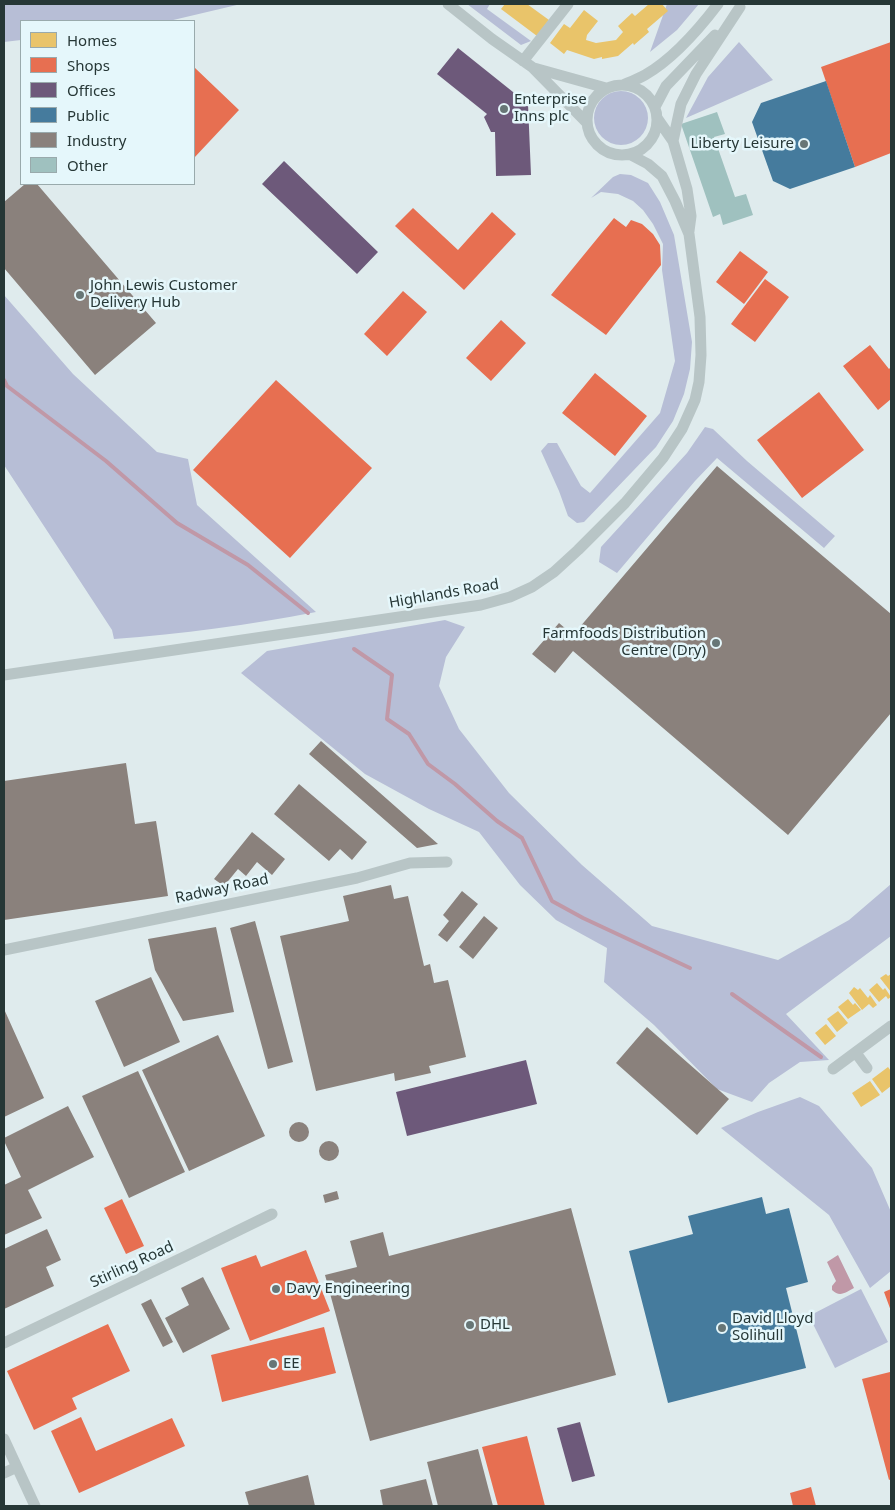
<!DOCTYPE html>
<html>
<head>
<meta charset="utf-8">
<style>
  body { margin:0 }
  #map { position:relative; width:895px; height:1510px; overflow:hidden; background:#dfebed; font-family:"Noto Sans",sans-serif }
  canvas { display:block }
  .frame { position:absolute; inset:0; border:5px solid #263736; pointer-events:none }
  .legend { position:absolute; left:20px; top:20px; width:175px; height:165px; box-sizing:border-box; background:#e5f7fb; border:1px solid #99aaac; margin:0; padding:6px 9px; list-style:none; font-size:15px; color:#263736 }
  .legend li { display:flex; align-items:center; gap:10px; height:25px }
  .legend b { width:25px; border:1px solid #99aaac }
</style>
</head>
<body>
<div id="map">
<canvas width="895" height="1510"></canvas>
<div class="frame"></div>
<ul class="legend">
<li><b style="height:14px;background:#e9c46a"></b>Homes</li>
<li><b style="height:14px;background:#e76f51"></b>Shops</li>
<li><b style="height:14px;background:#6d597a"></b>Offices</li>
<li><b style="height:14px;background:#457b9d"></b>Public</li>
<li><b style="height:14px;background:#8a817c"></b>Industry</li>
<li><b style="height:14px;background:#9fc1bf"></b>Other</li>
</ul>
</div>
<script>
const context = document.querySelector('canvas').getContext('2d');
context.lineJoin = 'round';
function paint(path, color) { context.fillStyle = color; context.fill(path, 'evenodd'); }
function trace(path, color, width, dash) { context.strokeStyle = color; context.lineWidth = width; context.lineCap = dash ? 'butt' : 'round'; context.setLineDash(dash || []); context.stroke(path); }
function drawText(font, color, halo, rows, align = 'center') {
  context.font = font + ' "Noto Sans",sans-serif'; context.lineWidth = 5; context.setLineDash([]); context.textBaseline = 'middle'; context.strokeStyle = halo; context.fillStyle = color; for (const [text, x, y, turn = 0] of rows) {
    context.save(); context.translate(x, y); context.rotate((+turn || 0) * Math.PI / 180); context.textAlign = isNaN(turn) ? turn : align; if (halo) context.strokeText(text, 0, 0); context.fillText(text, 0, 0); context.restore();
  }
}
const green = new Path2D(`
  M4 4H241L169 21H21V40L4 42Z
  M467 4H490L487 9 531 41 521 45Z
  M667 4H699L677 30 650 52Z
  M739 42 773 80 686 118 708 77Z
  M594 118a27 27 0 1 1 54 0a27 27 0 1 1-54 0Z
  M620 174 631 175 648 183 660 202 674 235 692 342 690 369 684 394 673 421 656 447 584 522 577 523 568 516 559 491 541 451 548 443H557L581 486 590 493 660 413 675 361 662 270 663 244 653 224 643 210 633 201 618 194 601 192 591 198 613 177Z
  M4 295 73 374 157 452 188 459 197 505 316 612C249 625 182 634 114 639L112 630 4 465Z
  M705 427 713 429 747 461 835 536 824 548 717 458 695 481 617 573 599 562 601 547 687 453Z
  M445 620 465 627 446 657 439 686 459 729 509 793 582 865 652 926 778 960 849 920 891 884V936L786 1014 829 1060 800 1062 769 1083 752 1102 717 1089 654 1025 604 982 607 948 556 920 520 885 479 832 429 809 365 774 241 673 267 651Z
  M800 1097 819 1106 872 1168 891 1212V1271L870 1288 829 1215 721 1128 758 1112Z
  M861 1289 888 1342 835 1368 809 1316Z`);
const water = new Path2D(`
  M838 1255 854 1288C846 1292 840 1298 832 1290V1286L836 1281 827 1262Z`);
const homes = new Path2D(`
  M505 4H527L549 20 537 36 501 9Z
  M649 4H662L668 11 647 29 649 32 634 45 633 43 618 56 602 59V57L594 59 567 50 564 54 550 43 564 24 570 28 584 10 598 21 587 35 586 40 596 43 616 40 623 32 618 26 632 13 635 16Z
  M886 974 888 976 891 974V992L880 978Z
  M877 983 883 990 885 988 891 997 888 999 886 996 879 1002 869 990Z
  M854 987 858 990 860 988 868 998 870 995 877 1005 873 1008 869 1004 862 1010 849 993Z
  M848 999 853 1005 855 1003 861 1010 848 1019 838 1007Z
  M838 1011 848 1023 837 1032 827 1019Z
  M826 1024 836 1036 825 1045 815 1033Z
  M888 1067 891 1071V1086L882 1093 872 1079Z
  M870 1081 880 1095 861 1107 852 1093Z`);
const shops = new Path2D(`
  M891 42V153L855 167 821 67Z
  M194 67 239 110 194 158Z
  M413 208 458 250 492 212 516 234 464 290 395 226Z
  M614 218 626 227 631 220 642 224 653 234 660 245 661 265 606 335 551 295Z
  M740 251 768 272 744 304 716 282Z
  M765 279 789 297 755 342 731 324Z
  M403 291 427 312 387 356 364 334Z
  M501 320 526 343 491 381 466 358Z
  M870 345 889 369 891 367V399L878 410 843 366Z
  M595 373 647 416 615 456 562 413Z
  M276 380 372 468 290 558 193 470Z
  M819 392 864 450 802 498 757 440Z
  M122 1199 144 1246 126 1254 104 1208Z
  M306 1250 330 1311 250 1341 221 1268 256 1255 261 1267Z
  M891 1289V1311L884 1292Z
  M108 1324 130 1371 72 1398 77 1409 34 1430 7 1371Z
  M324 1327 336 1373 222 1402 211 1355Z
  M890 1372 891 1378V1479L889 1480 862 1379Z
  M81 1417 96 1451 172 1418 185 1446 79 1493 51 1431Z
  M527 1436 545 1506H498L482 1447Z
  M811 1487 816 1506H793L790 1493Z`);
const offices = new Path2D(`
  M458 48 528 104 531 175 496 176 495 132H491L484 117 487 114 437 74Z
  M284 161 378 252 357 274 262 184Z
  M526 1060 537 1104 407 1136 396 1092Z
  M580 1422 595 1476 572 1482 557 1428Z`);
const public = new Path2D(`
  M826 81 855 167 790 189 773 181 752 122 761 103Z
  M762 1197 766 1214 789 1208 808 1282 786 1288 806 1368 668 1403 629 1251 693 1234 688 1216Z`);
const industry = new Path2D(`
  M25 184H37L156 323 95 375 4 268V202Z
  M717 466 891 614V713L788 835 573 651 555 673 532 654 559 623 573 635Z
  M321 741 438 844 417 848 309 754Z
  M126 763 135 824 156 821 168 896 4 920V781Z
  M299 784 367 842 352 860 340 849 329 861 274 814Z
  M252 832 285 859 272 875 257 862 246 876 238 869 224 886 214 879Z
  M391 885 394 899 408 896 424 966 430 964 434 983 448 980 466 1057 429 1066 431 1073 395 1081 394 1073 316 1091 280 936 349 921 343 896Z
  M462 891 478 904 447 942 438 935 449 921 443 915Z
  M484 916 498 928 473 959 459 947Z
  M255 921 293 1062 268 1069 230 928Z
  M216 927 234 1012 183 1021 155 970 148 939Z
  M151 977 180 1042 124 1067 95 1001Z
  M4 1009 44 1098 4 1117Z
  M647 1027 729 1099 697 1135 616 1063Z
  M218 1035 265 1136 189 1171 142 1070Z
  M138 1071 185 1172 129 1198 82 1096Z
  M68 1106 94 1157 28 1190 42 1218 4 1235V1185L21 1177 4 1141V1138Z
  M289 1132a10 10 0 1 1 20 0a10 10 0 1 1-20 0Z
  M319 1151a10 10 0 1 1 20 0a10 10 0 1 1-20 0Z
  M337 1191 339 1199 325 1203 323 1195Z
  M571 1208 616 1375 370 1441 325 1275 357 1267 350 1241 383 1232 389 1256Z
  M47 1229 61 1260 46 1267 54 1286 4 1309V1249Z
  M203 1277 230 1329 183 1353 165 1318 189 1305 181 1288Z
  M151 1299 173 1342 163 1347 141 1304Z
  M478 1449 493 1506H438L427 1462Z
  M308 1475 315 1506H249L245 1492Z
  M426 1479 433 1506H383L380 1490Z`);
const stream = new Path2D(`
  M4 380 7 386 106 461 177 523 248 565 308 613
  M354 649 392 675 387 719 409 734 428 764 455 784 497 821 522 838 552 901 583 918 690 968
  M732 994 821 1057`);
const building = new Path2D(`
  M717 112 725 134 714 137 735 197 746 194 753 215 723 225 720 214 713 217 681 124Z`);
const minor = new Path2D(`
  M448 4 492 39 532 67 587 123
  M523 61 568 4
  M534 68 606 88
  M587 120a35 35 0 1 1 70 0a35 35 0 1 1-70 0Z
  M623 85C630 82 638 79 645 75 673 59 699 29 718 4
  M655 107 666 86 715 35
  M657 118 673 141 687 189 691 216 689 231
  M673 141 681 104 696 74 740 7
  M4 675 481 605 510 597 532 587 554 572 578 550 625 503 663 458 682 429 695 400 699 382 701 355 700 317 689 234 675 201 662 176 648 164 631 155
  M4 950 357 878 410 863 447 862
  M856 1053 867 1068
  M833 1069 891 1026
  M4 1343 186 1256 272 1214
  M4 1439 35 1506
  M4 1473 17 1467`);
const markers = [
  [504,109,5,"#677676"],
  [804,144,5,"#677676"],
  [80,295,5,"#677676"],
  [716,643,5,"#677676"],
  [276,1289,5,"#677676"],
  [470,1325,5,"#677676"],
  [722,1328,5,"#677676"],
  [273,1364,5,"#677676"]
];
const poiNames = [
  ["Enterprise",514,100],
  ["Inns plc",514,117],
  ["Liberty Leisure",794,144,"right"],
  ["John Lewis Customer",90,286],
  ["Delivery Hub",90,303],
  ["Farmfoods Distribution",706,634,"right"],
  ["Centre (Dry)",706,651,"right"],
  ["Davy Engineering",286,1289],
  ["David Lloyd",732,1319],
  ["Solihull",732,1336],
  ["DHL",480,1325],
  ["EE",283,1364]
];
const streetNames = [
  ["Highlands Road",444,594,-10],
  ["Radway Road",222,889,-12],
  ["Stirling Road",132,1265,-25]
];
paint(green, '#b7bed6');
paint(water, '#c098a7');
paint(homes, '#e9c46a');
paint(shops, '#e76f51');
paint(offices, '#6d597a');
paint(public, '#457b9d');
paint(industry, '#8a817c');
trace(stream, '#c098a7', 4);
paint(building, '#9fc1bf');
trace(minor, '#b8c5c6', 11);
for (const [x, y, r, color] of markers) { const dot = new Path2D(); dot.arc(x, y, r, 0, 2 * Math.PI); context.fillStyle = color; context.fill(dot); trace(dot, '#e5f7fb', 2); }
drawText('15px', '#263736', '#e5f7fb', poiNames, 'left');
drawText('15px', '#263736', '#e5f7fb', streetNames);
</script>
</body>
</html>
